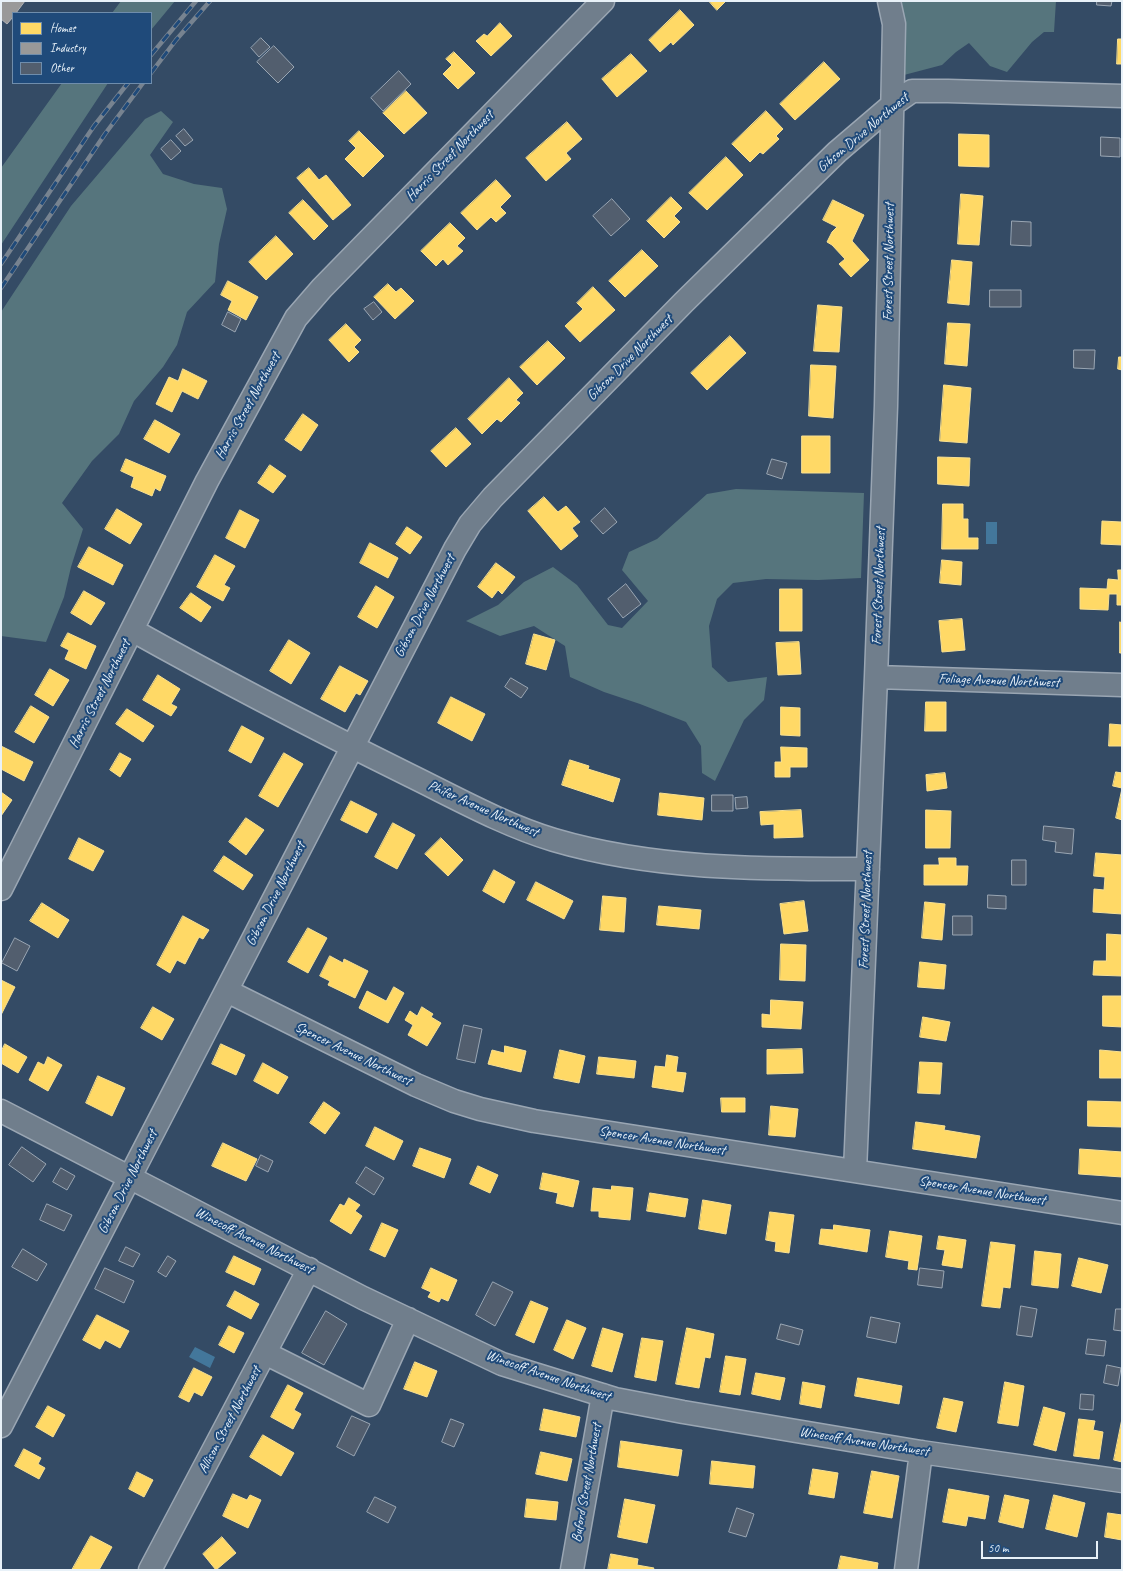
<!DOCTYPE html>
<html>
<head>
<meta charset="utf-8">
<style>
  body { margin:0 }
  #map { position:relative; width:1123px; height:1571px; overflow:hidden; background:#344b65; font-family:Caveat,sans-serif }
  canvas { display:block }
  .frame { position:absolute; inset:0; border:2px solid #e8f1f8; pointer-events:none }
  .legend { position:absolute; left:12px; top:12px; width:140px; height:72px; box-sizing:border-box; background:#1f4a7a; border:1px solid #6f8dac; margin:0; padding:5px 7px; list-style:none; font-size:12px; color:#e8f1f8 }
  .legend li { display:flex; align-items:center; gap:8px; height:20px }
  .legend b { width:20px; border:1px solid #6f8dac }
  .scale { position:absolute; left:981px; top:1541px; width:117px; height:18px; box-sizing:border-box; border:2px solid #e8f1f8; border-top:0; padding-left:5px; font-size:12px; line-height:14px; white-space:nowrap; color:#e8f1f8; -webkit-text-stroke:3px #1f4a7a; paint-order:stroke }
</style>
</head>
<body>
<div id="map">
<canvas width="1123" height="1571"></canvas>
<div class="frame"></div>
<ul class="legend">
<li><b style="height:11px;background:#ffd966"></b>Homes</li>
<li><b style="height:11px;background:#999"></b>Industry</li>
<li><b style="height:11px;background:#525e6e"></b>Other</li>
</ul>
<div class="scale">50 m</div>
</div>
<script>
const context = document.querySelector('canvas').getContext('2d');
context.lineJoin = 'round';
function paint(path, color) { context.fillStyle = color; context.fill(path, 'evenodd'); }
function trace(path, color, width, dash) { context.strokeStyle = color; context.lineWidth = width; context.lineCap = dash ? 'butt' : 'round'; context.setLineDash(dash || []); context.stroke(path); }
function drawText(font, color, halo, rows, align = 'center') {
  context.font = font + ' Caveat,sans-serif'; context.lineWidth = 4; context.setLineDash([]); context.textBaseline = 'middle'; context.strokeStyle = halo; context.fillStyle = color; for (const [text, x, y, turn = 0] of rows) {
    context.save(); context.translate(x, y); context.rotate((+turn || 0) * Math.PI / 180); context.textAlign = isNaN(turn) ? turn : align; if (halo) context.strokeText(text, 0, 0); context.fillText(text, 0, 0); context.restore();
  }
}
const green = new Path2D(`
  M121 1H175L151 30V13H112Z
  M898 1H1056L1054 32H1044L1032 42 1007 72 990 66 969 43 956 52 942 65 904 75 903 24Z
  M62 83H108L1 245V168Z
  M161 111 173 122 150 155 163 174 194 184 222 188 227 209 219 244 215 282 187 312 177 345 163 367 134 401 119 434 92 461 62 503 83 529 71 567 64 597 46 642 1 636V312L71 206 145 119Z
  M736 489 864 493 861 578 818 580 766 579 733 583 717 599 709 626 712 667 728 682 767 677 764 700 744 720 715 781 702 773 701 746 686 722 640 704 604 692 570 677 565 646 534 626 500 636 466 621 498 605 524 582 553 567 577 585 608 625 622 628 648 601 622 570 629 552 657 539 707 494Z`);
const water = new Path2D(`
  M986 522H997V544H986Z
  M195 1347 215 1357 210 1368 189 1357Z`);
const homes = new Path2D(`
  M709 1H726L717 10Z
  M680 10 694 25 673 45 671 42 660 52 649 40Z
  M500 23 512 36 491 56 476 41 484 34 487 36Z
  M1118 39H1122V64H1117Z
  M454 52 475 73 458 89 443 74 452 65 446 59Z
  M631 54 647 71 617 97 602 79Z
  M824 62 840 79 795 120 780 104Z
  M406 91 427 113 404 134 383 113Z
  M766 111 783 129 776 136 779 139 763 154 760 152 750 162 732 144Z
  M567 122 582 139 566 153 571 159 546 181 526 158Z
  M359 131 384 156 363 177 345 159 356 148 349 141Z
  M959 134 989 135V167L959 166Z
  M726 157 743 175 707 210 689 193Z
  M309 168 319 180 326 175 351 205 333 220 297 178Z
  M496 180 511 196 500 207 506 213 496 222 491 217 477 230 461 213Z
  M961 194 983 196 979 245 958 244Z
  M671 197 682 208 674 216 680 222 664 238 647 221Z
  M303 200 328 226 314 240 289 213Z
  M833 200 864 215 852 241 869 260 851 277 839 264 845 259 832 245 827 242 832 232 837 227 823 220Z
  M450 223 465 238 457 246 463 251 448 265 443 259 436 266 421 251Z
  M276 236 293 254 266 280 249 262Z
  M642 250 658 266 625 297 609 281Z
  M952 260 972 262 969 305 948 303Z
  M228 281 258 297 246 320 228 310 232 301 221 295Z
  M388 284 396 292 401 288 414 301 395 319 374 297Z
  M593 287 615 310 580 342 565 326 583 309 577 303Z
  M818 305 842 307 839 352 814 351Z
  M948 323 970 324 967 366 945 364Z
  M346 324 361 340 354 347 359 352 349 362 329 340Z
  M730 336 746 353 707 390 691 373Z
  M548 341 565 358 537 385 520 367Z
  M1119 357H1122V370L1118 369Z
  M811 365 836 366 833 418 809 416Z
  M183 369 207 381 198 399 182 391 172 412 156 404 169 377 178 381Z
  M509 378 523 393 516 400 520 403 501 422 497 419 482 434 468 419Z
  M944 385 971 388 967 443 940 441Z
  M303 414 318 425 301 451 285 440Z
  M155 420 180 434 169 453 144 439Z
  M456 428 471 444 446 467 431 451Z
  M802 436H830V473H802Z
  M938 457 970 458 969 486 938 484Z
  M126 459 166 476 160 491 155 488 152 496 131 487 134 477 121 471Z
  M270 465 286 476 273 493 258 483Z
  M544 497 558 512 566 506 580 522 572 528 578 536 561 550 528 511Z
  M943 504H963V519H968V538H978V549H942Z
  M117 509 142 524 130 544 105 529Z
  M1122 509V545L1101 544 1102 521 1121 522Z
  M240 510 259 520 245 548 226 538Z
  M407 527 422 537 410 554 396 544Z
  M370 543 398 558 388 578 360 563Z
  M89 547 123 565 113 585 78 567Z
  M215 555 235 566 224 585 230 588 223 601 197 587Z
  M942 560 962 562 961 585 940 583Z
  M496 563 515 577 502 594 498 590 492 598 478 587Z
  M1118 570H1122V605H1117V594H1109L1108 610 1080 609V588L1107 589 1108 579 1118 580Z
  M376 586 394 597 377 628 358 617Z
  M780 589H802V631H780Z
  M84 591 105 603 91 625 71 613Z
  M191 593 211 607 201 622 180 608Z
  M962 619 965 650 942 652 939 621Z
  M1120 622 1122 623V653H1120Z
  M68 633 96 646 86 669 65 659 69 650 61 646Z
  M534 634 555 640 546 670 526 664Z
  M289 640 310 653 291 684 270 671Z
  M799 642 801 674 778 675 776 643Z
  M340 666 368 681 360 695 356 693 345 712 321 699Z
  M50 669 69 680 53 706 35 695Z
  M158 675 180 689 171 704 177 707 171 716 143 700Z
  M451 697 485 714 472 741 438 723Z
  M926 702H946V731H925Z
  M31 706 49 717 34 743 15 732Z
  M781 707 800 708V736L781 735Z
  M127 709 154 726 143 742 116 724Z
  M1110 724 1122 725V746H1109Z
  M242 726 264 738 251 763 229 751Z
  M1 746 33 762 24 781 1 769Z
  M781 747 807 748V767H790V777H775V762H781Z
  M120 753 131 759 120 777 110 770Z
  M284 753 303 764 278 807 259 796Z
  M570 760 589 766 588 769 620 779 613 802 562 785Z
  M1116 772 1122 773V788L1113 786Z
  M945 773 947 788 927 791 926 775Z
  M1122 789V820L1116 818Z
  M1 792 12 800 1 816Z
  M660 793 704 798 702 820 658 815Z
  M351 801 377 814 367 833 341 820Z
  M801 810 803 837 774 838V824L761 825 760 812Z
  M926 810 951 811 950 848H926Z
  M246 818 264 830 246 855 229 842Z
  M393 823 415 835 397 869 375 857Z
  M79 838 104 851 93 871 69 859Z
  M441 838 463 860 448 876 425 854Z
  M1096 853 1122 855V914L1093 912 1094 889 1104 890 1105 877 1094 876Z
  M224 856 253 875 243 890 214 871Z
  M939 858H956V866H968L967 885H924V865H939Z
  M494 870 515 882 504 903 483 891Z
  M536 882 573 901 564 919 527 900Z
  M603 896 626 898 624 932 600 930Z
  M804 901 808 931 784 934 780 904Z
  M925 902 945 904 942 940 922 938Z
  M42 903 69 920 58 938 30 921Z
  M659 906 701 910 699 929 657 925Z
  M183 916 209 930 203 939 199 937 185 964 177 960 170 973 157 965Z
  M308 928 327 938 308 973 288 962Z
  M1107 934 1122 935V976L1093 975 1094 961H1106Z
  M781 944 806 945 805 981 780 980Z
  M330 956 343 963 344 959 368 971 355 998 328 985 330 981 320 976Z
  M920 962 946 965 944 989 918 987Z
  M1 980 15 987 1 1015Z
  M394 987 404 993 388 1023 359 1008 367 991 386 1001Z
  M1103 996H1122V1027L1103 1026Z
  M771 1000 803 1002 801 1029 762 1027V1014L770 1015Z
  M153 1007 174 1019 162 1040 141 1028Z
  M422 1007 433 1014 431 1017 441 1023 427 1046 408 1035 413 1025 405 1020 410 1011 417 1016Z
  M923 1017 950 1022 946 1041 920 1037Z
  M5 1044 27 1057 18 1073 1 1063V1052Z
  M221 1044 245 1055 236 1075 212 1064Z
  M505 1046 526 1051 521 1072 488 1064 492 1050 504 1053Z
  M802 1049 803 1073 767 1074V1050Z
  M560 1050 585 1056 579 1083 554 1078Z
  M1100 1050 1122 1052V1078H1100Z
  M667 1055 678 1057 676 1072 686 1073 683 1092 652 1087 655 1066 665 1067Z
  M48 1057 62 1065 48 1091 29 1080 38 1062 44 1065Z
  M599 1057 636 1061 634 1078 597 1074Z
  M920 1062 942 1063 940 1094 918 1093Z
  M263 1063 288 1077 278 1094 254 1081Z
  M98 1076 125 1088 112 1116 86 1103Z
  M721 1098H745V1112H722Z
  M1088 1101 1122 1102V1127L1088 1126Z
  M324 1102 340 1113 325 1134 310 1123Z
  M771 1106 798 1109 795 1137 769 1135Z
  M916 1122 945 1126 944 1130 980 1136 976 1158 913 1149Z
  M375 1127 403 1141 394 1160 366 1146Z
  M223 1143 257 1159 246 1181 212 1166Z
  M420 1148 451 1159 444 1178 413 1166Z
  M1080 1149 1122 1152V1177L1079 1174Z
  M478 1166 498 1175 490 1193 470 1184Z
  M543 1173 579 1181 573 1207 556 1203 558 1193 540 1189Z
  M612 1186 633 1188 630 1220 599 1217V1211H591L593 1188 611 1190Z
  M650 1193 688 1199 685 1217 647 1211Z
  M349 1198 360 1205 355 1211 362 1216 351 1234 330 1221 340 1204 344 1206Z
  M703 1200 731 1205 726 1234 699 1229Z
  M770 1212 794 1215 789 1253 775 1251 776 1242 766 1240Z
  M382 1223 398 1230 385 1257 370 1250Z
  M834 1225 870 1230 867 1252 819 1244 821 1229 833 1230Z
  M890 1231 922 1236 917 1270 908 1269 909 1261 886 1257Z
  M939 1236 966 1240 962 1268 942 1265 945 1250 937 1249Z
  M991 1242 1015 1245 1010 1288 1003 1287 1000 1308 982 1306Z
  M1035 1251 1061 1254 1058 1288 1032 1285Z
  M234 1256 261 1269 254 1285 226 1272Z
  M1079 1258 1108 1265 1101 1293 1072 1286Z
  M431 1268 457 1280 448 1301 441 1298 439 1302 428 1297 431 1292 422 1288Z
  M235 1291 259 1304 251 1319 227 1306Z
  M531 1301 548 1308 534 1343 516 1335Z
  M97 1315 129 1331 120 1348 105 1340 100 1349 83 1340Z
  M567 1320 586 1328 573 1359 554 1350Z
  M229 1326 244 1333 234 1353 219 1345Z
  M603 1328 623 1334 612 1372 592 1366Z
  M687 1328 714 1334 710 1358 705 1357 699 1388 676 1384Z
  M642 1338 663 1341 656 1381 635 1377Z
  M726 1356 746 1359 740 1395 720 1392Z
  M415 1362 437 1371 427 1397 404 1389Z
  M194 1368 212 1377 202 1396 194 1392 189 1402 179 1397Z
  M756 1373 785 1378 780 1400 752 1394Z
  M858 1378 902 1386 899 1404 855 1396Z
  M803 1382 825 1386 821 1408 800 1404Z
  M1005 1382 1024 1386 1018 1426 998 1423Z
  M288 1385 303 1393 294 1410 301 1414 293 1429 271 1417Z
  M944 1398 963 1402 956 1432 937 1428Z
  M48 1406 65 1415 53 1437 36 1427Z
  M1044 1407 1065 1413 1056 1451 1034 1445Z
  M544 1409 580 1417 576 1437 540 1430Z
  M1079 1419 1095 1421 1093 1430 1103 1432 1099 1459 1074 1456Z
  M1122 1419V1462L1114 1460Z
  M263 1435 294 1453 281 1476 250 1457Z
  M621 1441 682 1450 678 1476 618 1467Z
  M24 1449 41 1458 38 1464 45 1468 39 1479 15 1466Z
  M541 1452 572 1459 567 1481 536 1474Z
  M712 1461 755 1466 753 1488 710 1484Z
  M813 1469 838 1473 834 1498 809 1494Z
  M872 1471 899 1476 892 1518 864 1513Z
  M137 1472 153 1480 144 1497 129 1489Z
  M949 1489 989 1496 985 1519 968 1516 966 1526 943 1522Z
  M233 1494 247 1500 250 1495 261 1500 248 1528 223 1516Z
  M1005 1495 1029 1500 1023 1528 999 1522Z
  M1054 1495 1085 1503 1077 1537 1046 1529Z
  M527 1499 558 1502 556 1520 525 1517Z
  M625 1499 655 1505 647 1543 618 1537Z
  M1108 1513 1122 1515V1540L1105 1537Z
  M91 1536 112 1547 99 1570H72Z
  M222 1537 236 1553 216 1570 203 1554Z
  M611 1554 638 1559 637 1565 654 1568 653 1570H608Z
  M841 1556 878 1563 877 1570H838Z`);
const industry = new Path2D(`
  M1 1H25L16 13H13V17L7 24 1 19Z`);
const building = new Path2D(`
  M1097 1H1112L1111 6 1097 5Z
  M261 38 270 47 259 57 251 48Z
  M274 46 294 67 278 83 257 62Z
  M399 71 411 84 383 111 371 98Z
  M184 129 193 140 185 146 176 136Z
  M1101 137 1120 138V157L1101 156Z
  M171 140 181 151 171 160 161 149Z
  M612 199 630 219 611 236 593 216Z
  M1012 221 1031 222V246L1011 245Z
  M990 290H1021V307H990Z
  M374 302 382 312 373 320 364 309Z
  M228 312 241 319 235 332 222 325Z
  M1074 350H1095L1094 369 1074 368Z
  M772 459 787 463 782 479 767 474Z
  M605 508 617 522 603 534 591 521Z
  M626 584 641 604 623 618 608 599Z
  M511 678 528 688 521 698 505 687Z
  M712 795H733V811H712Z
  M747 797 748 808 736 809 735 798Z
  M1044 826 1074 829 1072 854 1055 852 1056 842 1043 840Z
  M1012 860H1026V885H1012Z
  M988 895 1006 896V909L988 908Z
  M953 916H972V935H953Z
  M15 938 30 946 17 971 2 963Z
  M464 1025 482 1029 475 1063 457 1059Z
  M22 1147 46 1164 33 1182 9 1165Z
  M261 1155 273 1161 268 1172 256 1166Z
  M366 1167 384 1178 374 1195 356 1183Z
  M61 1168 75 1176 67 1190 53 1182Z
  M47 1204 72 1215 64 1231 40 1220Z
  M126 1247 140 1254 133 1267 119 1261Z
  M23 1249 47 1264 37 1281 12 1267Z
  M168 1256 176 1261 166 1277 158 1272Z
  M105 1268 134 1281 124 1303 95 1289Z
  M920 1268 944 1271 942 1288 918 1285Z
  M493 1282 513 1292 495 1326 476 1315Z
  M1021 1306 1037 1309 1032 1337 1017 1335Z
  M1116 1309H1122V1331L1114 1330Z
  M326 1311 347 1324 324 1365 302 1353Z
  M871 1317 900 1323 896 1343 867 1337Z
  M781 1324 803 1330 799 1345 777 1339Z
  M1088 1339 1106 1341 1104 1356 1086 1354Z
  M1107 1365 1121 1368 1118 1386 1104 1383Z
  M1081 1394 1094 1395 1093 1410 1080 1409Z
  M352 1416 370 1424 354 1456 337 1447Z
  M451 1419 464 1424 454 1447 442 1442Z
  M375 1497 396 1507 388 1523 367 1512Z
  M737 1508 754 1514 746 1537 729 1532Z`);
const minor = new Path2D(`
  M132 630C223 681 316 729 409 775 456 798 504 825 554 840 656 870 763 869 868 869
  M876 677 1122 685
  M1 889 207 481 296 318 322 288 603 1
  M227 991 416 1085 454 1101 480 1109 534 1121 1122 1213
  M1 1111 363 1298 502 1364 615 1399 683 1412 921 1452 1122 1481
  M855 1171 876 677 886 406 894 24 889 1
  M265 1353 369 1405 408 1319
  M1 1426C153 1134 302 841 455 549L470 524 493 497 684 302 837 152 892 105 912 91H948L1122 96
  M150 1570 309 1269
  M572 1570 603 1395
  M906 1570 921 1452`);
const rail = new Path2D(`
  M151 55 196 1
  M151 73 176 40 210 1
  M1 264 94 126 128 83
  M1 288 105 134 143 83`);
const streetNames = [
  ["Gibson Drive Northwest",863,133,-40],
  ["Harris Street Northwest",450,156,-46],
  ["Forest Street Northwest",889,262,-89],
  ["Gibson Drive Northwest",630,358,-45],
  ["Harris Street Northwest",248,406,-61],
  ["Forest Street Northwest",879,586,-88],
  ["Gibson Drive Northwest",425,606,-62],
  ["Foliage Avenue Northwest",999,681,2],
  ["Harris Street Northwest",100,694,-63],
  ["Phifer Avenue Northwest",483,809,24],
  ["Gibson Drive Northwest",276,894,-63],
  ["Forest Street Northwest",866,910,-88],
  ["Spencer Avenue Northwest",353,1054,26],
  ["Spencer Avenue Northwest",662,1141,9],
  ["Gibson Drive Northwest",128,1182,-63],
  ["Spencer Avenue Northwest",982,1191,9],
  ["Winecoff Avenue Northwest",254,1241,27],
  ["Winecoff Avenue Northwest",548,1376,19],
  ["Allison Street Northwest",230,1420,-62],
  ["Winecoff Avenue Northwest",864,1442,9],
  ["Buford Street Northwest",587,1483,-80]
];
paint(green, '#56757d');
paint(water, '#43779b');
paint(homes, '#ffd966');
trace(homes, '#f8e092', 1);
paint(industry, '#999');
trace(industry, '#b1b3b6', 1);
paint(building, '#525e6e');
trace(building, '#9aa6b3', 1);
trace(minor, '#9aa6b3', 25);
trace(minor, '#707e8c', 22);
trace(rail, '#778390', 4.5);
trace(rail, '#1f4a7a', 3, [9]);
drawText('14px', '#e8f1f8', '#1f4a7a', streetNames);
</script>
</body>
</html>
